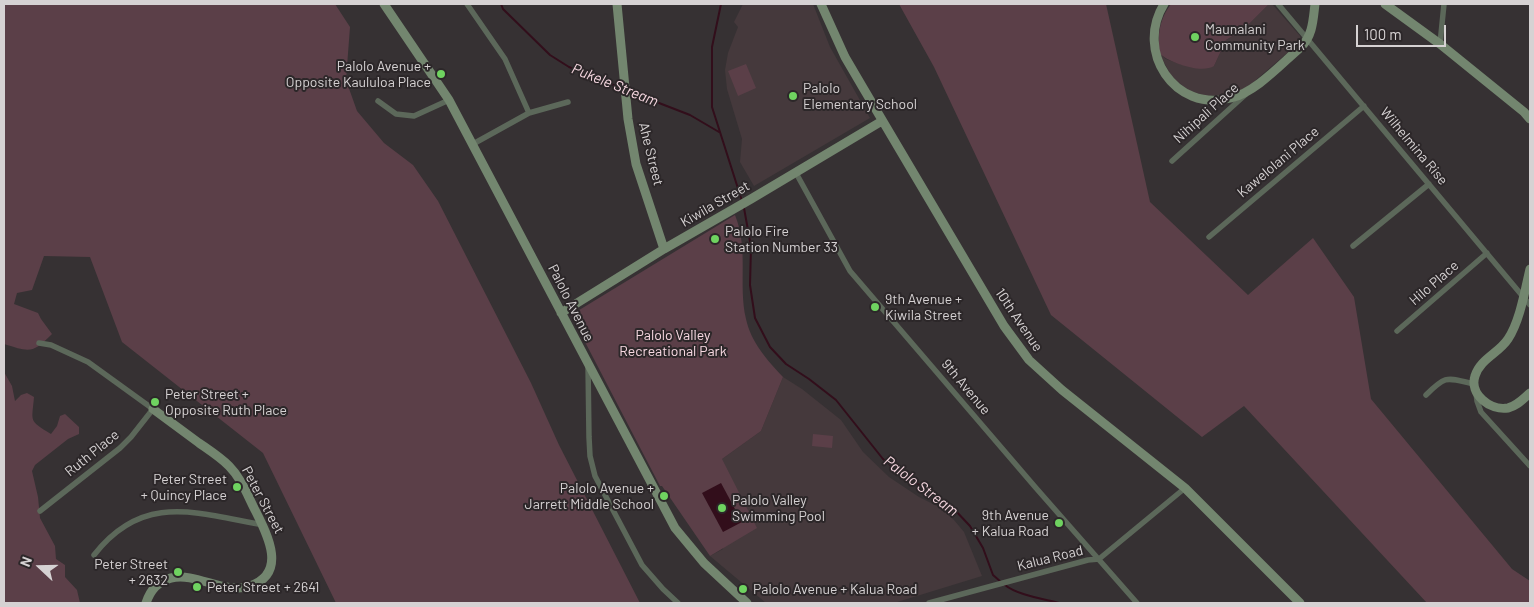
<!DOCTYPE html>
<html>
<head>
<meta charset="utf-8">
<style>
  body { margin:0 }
  #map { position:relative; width:1534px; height:607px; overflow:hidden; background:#363133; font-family:Barlow,sans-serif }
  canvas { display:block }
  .frame { position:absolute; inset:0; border:5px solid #d6d2d3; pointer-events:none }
  .north { position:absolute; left:15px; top:542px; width:50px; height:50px; -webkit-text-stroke:4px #2c2729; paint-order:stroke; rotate:291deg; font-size:14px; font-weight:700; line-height:20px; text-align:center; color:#d6d2d3 }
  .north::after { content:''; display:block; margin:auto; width:18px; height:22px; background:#d6d2d3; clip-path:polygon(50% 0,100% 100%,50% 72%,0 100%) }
  .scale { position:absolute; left:1356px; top:25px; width:90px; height:22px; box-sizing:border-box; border:2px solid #d6d2d3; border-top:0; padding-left:6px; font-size:15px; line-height:18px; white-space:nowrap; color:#d6d2d3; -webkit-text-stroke:4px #2c2729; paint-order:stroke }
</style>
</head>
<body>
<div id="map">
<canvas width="1534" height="607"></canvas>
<div class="frame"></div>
<div class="north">N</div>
<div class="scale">100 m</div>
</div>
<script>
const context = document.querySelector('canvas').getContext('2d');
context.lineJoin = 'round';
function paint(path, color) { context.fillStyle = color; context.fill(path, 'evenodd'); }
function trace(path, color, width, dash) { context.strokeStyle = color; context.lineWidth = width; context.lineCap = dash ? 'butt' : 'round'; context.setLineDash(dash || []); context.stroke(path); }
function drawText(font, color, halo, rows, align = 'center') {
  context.font = font + ' Barlow,sans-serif'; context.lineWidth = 4; context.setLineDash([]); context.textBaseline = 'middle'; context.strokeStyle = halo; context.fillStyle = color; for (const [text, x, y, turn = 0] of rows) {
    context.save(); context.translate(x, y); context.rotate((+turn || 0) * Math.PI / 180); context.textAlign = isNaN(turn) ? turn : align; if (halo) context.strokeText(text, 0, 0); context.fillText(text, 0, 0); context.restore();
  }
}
const built = new Path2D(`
  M743 4H813L830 47 870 118 754 186 740 162 742 139 727 89 725 70 728 53 738 27 734 22Z
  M1269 4H1272L1300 36 1301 41 1250 85 1233 94 1206 96 1188 90 1172 77 1159 53 1166 59 1182 65 1214 66 1226 40 1244 29Z
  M783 377 802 389 841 420 863 452 889 477 919 497 939 507 954 520 964 532 982 576 894 603H766L710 556 723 549 722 459 761 431Z`);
const green = new Path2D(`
  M4 4H335L350 27 346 80 357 111 384 143 413 165 438 201 531 383 559 445 640 603H336L263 453 122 342 90 257 44 256 32 290 17 293 14 304 38 313 41 319 52 334C32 354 30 352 4 344Z
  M899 4H1106L1150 202 1248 295 1313 238 1354 297 1371 399 1512 569 1530 581V603H1427L1244 406 1202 437 1051 315 934 67Z
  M1171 4H1269L1244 29 1226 40 1214 66C1202 74 1169 63 1159 53 1158 34 1159 20 1171 4Z
  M746 64 756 88 738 96 728 71Z
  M735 215C749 250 738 284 746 319 751 342 767 360 783 377L761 431 722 459 757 528 710 556 662 486H660L571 315Z
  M4 372 12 386 15 401 21 395 27 393 34 397C32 422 28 420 51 434L57 426 60 416 65 414 79 427V434L68 439 35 465 32 471 38 497 40 518 55 546 56 559 65 565V577L77 590 80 603H4Z
  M813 434 833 436 832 448 812 446Z`);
const water = new Path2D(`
  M721 483 742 522 723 532 702 493Z`);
const stream = new Path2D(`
  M501 4 503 9 550 55 569 67 621 88
  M721 4 712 47V107L742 201
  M628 91 690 115 719 132
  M744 208 751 247 750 285 755 318 770 347 786 364 809 379 836 400 883 459 904 476 923 487 953 508 970 526 983 548 993 575 1001 582
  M1005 585C1017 595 1044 599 1059 603`);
const street = new Path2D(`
  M467 4 505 59 529 113 473 144
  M1278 4 1530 305
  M1440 44 1444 4
  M378 101 396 114 414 116 449 100
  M529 113 568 102
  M1172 161 1245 95
  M796 173 850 271 1036 488 1137 603
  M1209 237 1364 106
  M1353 246 1429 184
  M1397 331 1487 253
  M39 343 51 345 88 362 153 409 131 437 120 448 40 511
  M588 365 589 437 590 456 595 476 642 565 663 589 678 603
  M1476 393 1477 401 1481 412 1530 466
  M1426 395C1447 374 1447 378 1474 384
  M94 555C143 492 196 513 263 525
  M929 603 1088 560 1099 559 1185 488`);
const secondary = new Path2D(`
  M384 4 449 100 675 528 704 563 747 603
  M617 4 628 119 636 164 664 249
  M821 4 845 57 862 86 1004 326 1029 360 1062 390 1185 488 1300 603
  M1164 4C1135 51 1174 113 1231 98 1256 92 1281 64 1301 47 1313 35 1313 20 1315 4
  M1385 4 1440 44 1524 112 1530 119
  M1530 269C1525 290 1520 321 1508 339 1499 353 1480 359 1475 376 1469 394 1490 411 1508 408 1517 406 1523 399 1530 393
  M561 313 664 249 751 199 882 121
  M146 603C150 591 158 581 171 578 197 572 224 595 250 586 289 573 266 532 254 508 247 494 241 478 229 466 220 457 209 450 199 443 184 432 168 420 153 409`);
const markers = [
  [1195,37,5,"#6fd360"],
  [441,74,5,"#6fd360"],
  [793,96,5,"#6fd360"],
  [715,239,5,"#6fd360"],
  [875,307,5,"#6fd360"],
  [155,402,5,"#6fd360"],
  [237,487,5,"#6fd360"],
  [664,496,5,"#6fd360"],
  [722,508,5,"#6fd360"],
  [1059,523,5,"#6fd360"],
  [178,572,5,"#6fd360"],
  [197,587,5,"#6fd360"],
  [743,589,5,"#6fd360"]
];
const poiNames = [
  ["Maunalani",1205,29],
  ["Community Park",1205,45],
  ["Palolo Avenue +",431,66,"right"],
  ["Opposite Kaululoa Place",431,82,"right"],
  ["Palolo",803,88],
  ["Elementary School",803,104],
  ["Palolo Fire",725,231],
  ["Station Number 33",725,247],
  ["9th Avenue +",885,299],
  ["Kiwila Street",885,315],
  ["Peter Street +",165,394],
  ["Opposite Ruth Place",165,410],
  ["Peter Street",227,479,"right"],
  ["+ Quincy Place",227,495,"right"],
  ["Palolo Avenue +",654,488,"right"],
  ["Jarrett Middle School",654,504,"right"],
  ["Palolo Valley",732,500],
  ["Swimming Pool",732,516],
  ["9th Avenue",1049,515,"right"],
  ["+ Kalua Road",1049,531,"right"],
  ["Peter Street",168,564,"right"],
  ["+ 2632",168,580,"right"],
  ["Peter Street + 2641",207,587],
  ["Palolo Avenue + Kalua Road",753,589]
];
const streetNames = [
  ["Nihipali Place",1206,113,-42],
  ["Wilhelmina Rise",1414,146,50],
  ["Ahe Street",651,154,76],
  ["Kawelolani Place",1278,162,-40],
  ["Kiwila Street",715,204,-30],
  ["Hilo Place",1434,283,-41],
  ["Palolo Avenue",571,303,63],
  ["10th Avenue",1019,320,56],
  ["9th Avenue",966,387,50],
  ["Ruth Place",92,453,-39],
  ["Peter Street",263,500,62],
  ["Kalua Road",1050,558,-14]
];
const parkNames = [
  ["Palolo Valley",673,335],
  ["Recreational Park",673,351]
];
const waterNames = [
  ["Pukele Stream",615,85,22],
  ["Palolo Stream",921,486,37]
];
paint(built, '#45393c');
paint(green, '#5b3f48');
paint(water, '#320e1b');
trace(stream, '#320e1b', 2);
trace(street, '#5c685a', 5.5);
trace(secondary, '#73866f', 9);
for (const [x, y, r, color] of markers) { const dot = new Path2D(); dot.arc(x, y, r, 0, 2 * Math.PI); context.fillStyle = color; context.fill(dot); trace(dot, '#2c2729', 2); }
drawText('14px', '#d6d2d3', '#2c2729', poiNames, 'left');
drawText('14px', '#d6d2d3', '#2c2729', streetNames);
drawText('14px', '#f8d9e2', '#2c2729', parkNames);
drawText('italic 15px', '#f7d8e1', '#2c2729', waterNames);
</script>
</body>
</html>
